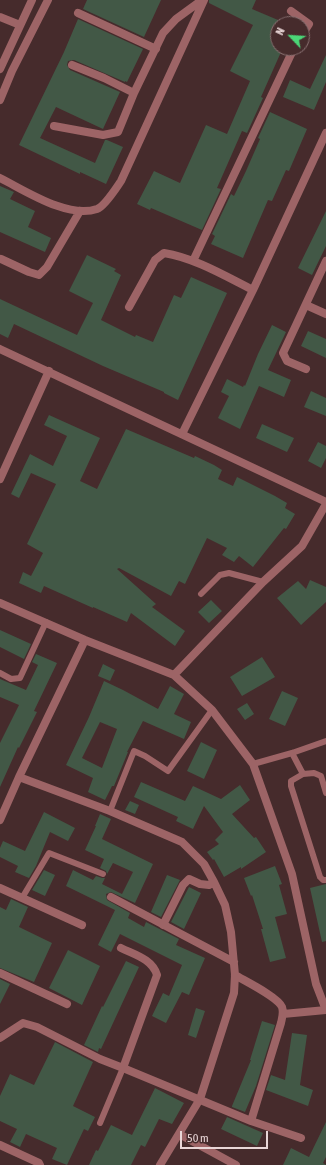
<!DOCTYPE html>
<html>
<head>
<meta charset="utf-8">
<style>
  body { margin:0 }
  #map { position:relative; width:326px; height:1165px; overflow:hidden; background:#462b2c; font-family:"Asap Condensed",sans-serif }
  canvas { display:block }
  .north { position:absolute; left:270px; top:16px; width:40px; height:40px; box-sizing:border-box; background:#462b2c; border:1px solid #876f70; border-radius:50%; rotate:295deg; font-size:11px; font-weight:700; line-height:16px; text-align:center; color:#e9d6d7 }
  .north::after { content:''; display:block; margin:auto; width:14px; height:18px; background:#4bd677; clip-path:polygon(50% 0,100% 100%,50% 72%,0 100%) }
  .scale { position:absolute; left:180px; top:1131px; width:88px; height:18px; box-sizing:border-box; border:2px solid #e9d6d7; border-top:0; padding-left:5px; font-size:12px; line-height:14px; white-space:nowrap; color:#e9d6d7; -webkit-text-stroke:3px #462b2c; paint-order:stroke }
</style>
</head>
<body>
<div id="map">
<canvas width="326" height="1165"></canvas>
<div class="north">N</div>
<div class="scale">50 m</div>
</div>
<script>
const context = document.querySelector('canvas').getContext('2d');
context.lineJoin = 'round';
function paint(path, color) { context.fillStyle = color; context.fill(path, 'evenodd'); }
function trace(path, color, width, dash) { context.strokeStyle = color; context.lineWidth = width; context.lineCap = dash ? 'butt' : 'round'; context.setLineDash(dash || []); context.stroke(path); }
const building = new Path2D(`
  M87 0H161L144 37 83 9Z
  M209 0H256L252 9 278 20V51L281 52 261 97 263 98 247 133 242 131 217 188 221 189 202 230 151 208 150 210 137 204 154 171 180 183 206 125 227 134 250 81 230 71 253 25 209 3Z
  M78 19 143 49 127 82 125 81V82L74 60 68 61 67 65 70 70 120 92 103 129 56 107 40 138 95 163 105 140H107L123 147 106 184 80 172V174L19 145 64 52Z
  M326 55V82L314 110 283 97 290 80 310 89Z
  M270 112 307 129 289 171 286 170 272 201 268 200 243 258 211 244 215 236 212 234 231 194 234 196 246 171 260 139 258 138Z
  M0 186 14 192 10 199 35 211 28 227 51 238 45 252 0 232Z
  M326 211V246L312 275 298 268Z
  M87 255 116 269 114 271 121 275 101 320 135 337 136 335 153 342 174 295 181 298 191 277 227 293 178 400 164 393V392L103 366 14 324 8 338 0 334V299L77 335 93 303 69 291Z
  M272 325 286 332 268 370 291 380 284 397 259 386 240 429 218 418 229 396 221 392 227 379 243 387 244 385 245 386 258 354Z
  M308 331 326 339V358L301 346Z
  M311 391 326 398V416L304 407Z
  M49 415 100 438 80 481 97 489 126 429 194 458 195 456 214 465 222 470 218 479 233 486 237 477 275 496 287 503 285 508 295 514 286 529 284 528 253 567 239 556 234 562 222 555 227 548 207 538 185 584 179 581 171 596 119 568 117 569 156 604 152 607 185 631 175 646 131 613 127 622 93 607V608L44 586 41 593 19 583 23 572 31 576 43 553 27 544 56 484 31 473 19 498 11 494 30 454 53 466 67 436 44 425Z
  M262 424 294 438 287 452 256 438Z
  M318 442 326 446V458L321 468 308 461Z
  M310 580 326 587V602L301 625 277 598 298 581 306 589Z
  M211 600 222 611 209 623 198 612Z
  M0 630 31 644 24 659 0 647Z
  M36 654 57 663 34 711 37 712 19 748 18 747 0 787V743L19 705 0 697V679L26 690 38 665 32 662Z
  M262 657 275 677 242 696 230 677Z
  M103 664 115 670 110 681 98 676Z
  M104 681 123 690 158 709 170 686 184 694 174 714 191 722 184 739 143 721 127 752H128L114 786H112L105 800 88 792 93 778 66 765 89 717ZM100 722 117 729 102 768 82 758Z
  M282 691 298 698 285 726 269 719Z
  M247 703 254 714 245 720 237 709Z
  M201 742 217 750 204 779 187 771Z
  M141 782 185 801 193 786 221 799 240 785 250 800 232 814 254 838 256 837 266 852 241 869V867L224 877 214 859 213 860 207 852 219 844 215 840 223 832 204 806 193 829 176 821 178 817 134 797Z
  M130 801 139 805 135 814 125 810Z
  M44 812 75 828 68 841 50 832 36 866 29 878 15 872 18 866 0 857V848L3 841 25 851Z
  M100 814 111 819 102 839 153 864 135 903 111 892 106 894 107 900 130 913 128 918 144 927 146 922 179 939 176 945 205 958 189 995 182 992 166 1023 152 1016 163 993 169 996 182 965 120 934 111 952 98 945 115 910 66 886 73 870 93 880 96 876 102 878H105L102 884 122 894 133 872 113 863 107 874 106 871 100 868 104 859 85 850 96 826H95Z
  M275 866 282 884 279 885 287 914 275 917 286 958 270 962 261 929H263L252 895 251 896 244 878Z
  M44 870 55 875 45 896 32 890Z
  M167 875 180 880 161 917 151 912Z
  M326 884V941L322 942 310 888Z
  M189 887 201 893 184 929 171 922Z
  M11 899 28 907 19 927 52 943 34 982 0 968V907L6 910Z
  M68 950 100 966 82 1005 49 988Z
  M126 961 139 967 101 1049 99 1048 98 1052 84 1045 102 1006 103 1007Z
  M0 979 10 984 0 1004Z
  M196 1008 205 1011 196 1038 188 1035Z
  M262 1021 275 1025 256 1086 245 1112 232 1107V1106L251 1060H250Z
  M292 1033 307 1035 300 1085 313 1090 308 1106 266 1090 271 1075 285 1080Z
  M55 1042 93 1062 73 1106 95 1117 88 1131 84 1129 67 1165 52 1159 57 1148 26 1134 20 1147 10 1142 17 1129 0 1121V1096L10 1074 34 1085Z
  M155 1088 184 1103 172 1124 159 1119 145 1147 141 1145 131 1165H89L96 1150 98 1151 111 1125 132 1135Z
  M227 1117 263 1133 257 1146 221 1129Z
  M326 1122V1157L323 1163 326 1165H283L291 1148 309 1157Z`);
const service = new Path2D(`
  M201 594 220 575 229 573 263 582
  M0 673 11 679 20 678 46 622
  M292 753 303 774 314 773 321 776 326 793
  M253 764 292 753 326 741
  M303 774 291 781V786L320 877 323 880H326
  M110 811 134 751 145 756 168 771 212 710
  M22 898 49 853 103 874
  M100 1123 123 1068`);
const minor = new Path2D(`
  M291 11 309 24 302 35
  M78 13 156 49
  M0 17 20 25
  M72 65 104 78 134 93
  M0 69 32 0
  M0 100 12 71 48 0
  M54 126 103 135 118 132 134 93 163 33 176 19 202 0
  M0 178C26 191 68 219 97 209 105 206 116 188 121 181L204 0
  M1 259 29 272 39 275 47 267 80 211
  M193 261 294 48
  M306 305 326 314
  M129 307 155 260 164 253C195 258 225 276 253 290
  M0 349 326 502
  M306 369 287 361 283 353 326 261
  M182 434 253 290 326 133
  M0 479 49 371
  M0 603 85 640 174 675 263 582 302 546 326 504
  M174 675 212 710 253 764 292 874 316 984 326 1010 283 1014
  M19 777 110 811 182 842 204 864 214 882 225 905 231 932 235 975 234 993 200 1099 160 1165
  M0 820 19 777 85 640
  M0 888 82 925
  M111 897 234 962
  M163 925 183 885 189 879 200 884 209 885 214 882
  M121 948C135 955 152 959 157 975L123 1068
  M0 973 67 1004
  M235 975C245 981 278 997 282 1007 284 1013 282 1018 281 1023L251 1121
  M0 1038 23 1023 37 1027 100 1059 123 1068 251 1121 301 1138
  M179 1134 236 1165
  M0 1145 39 1163 40 1165`);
paint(building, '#425846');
trace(service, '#9d6466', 6);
trace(minor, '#9d6466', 8);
</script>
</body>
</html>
